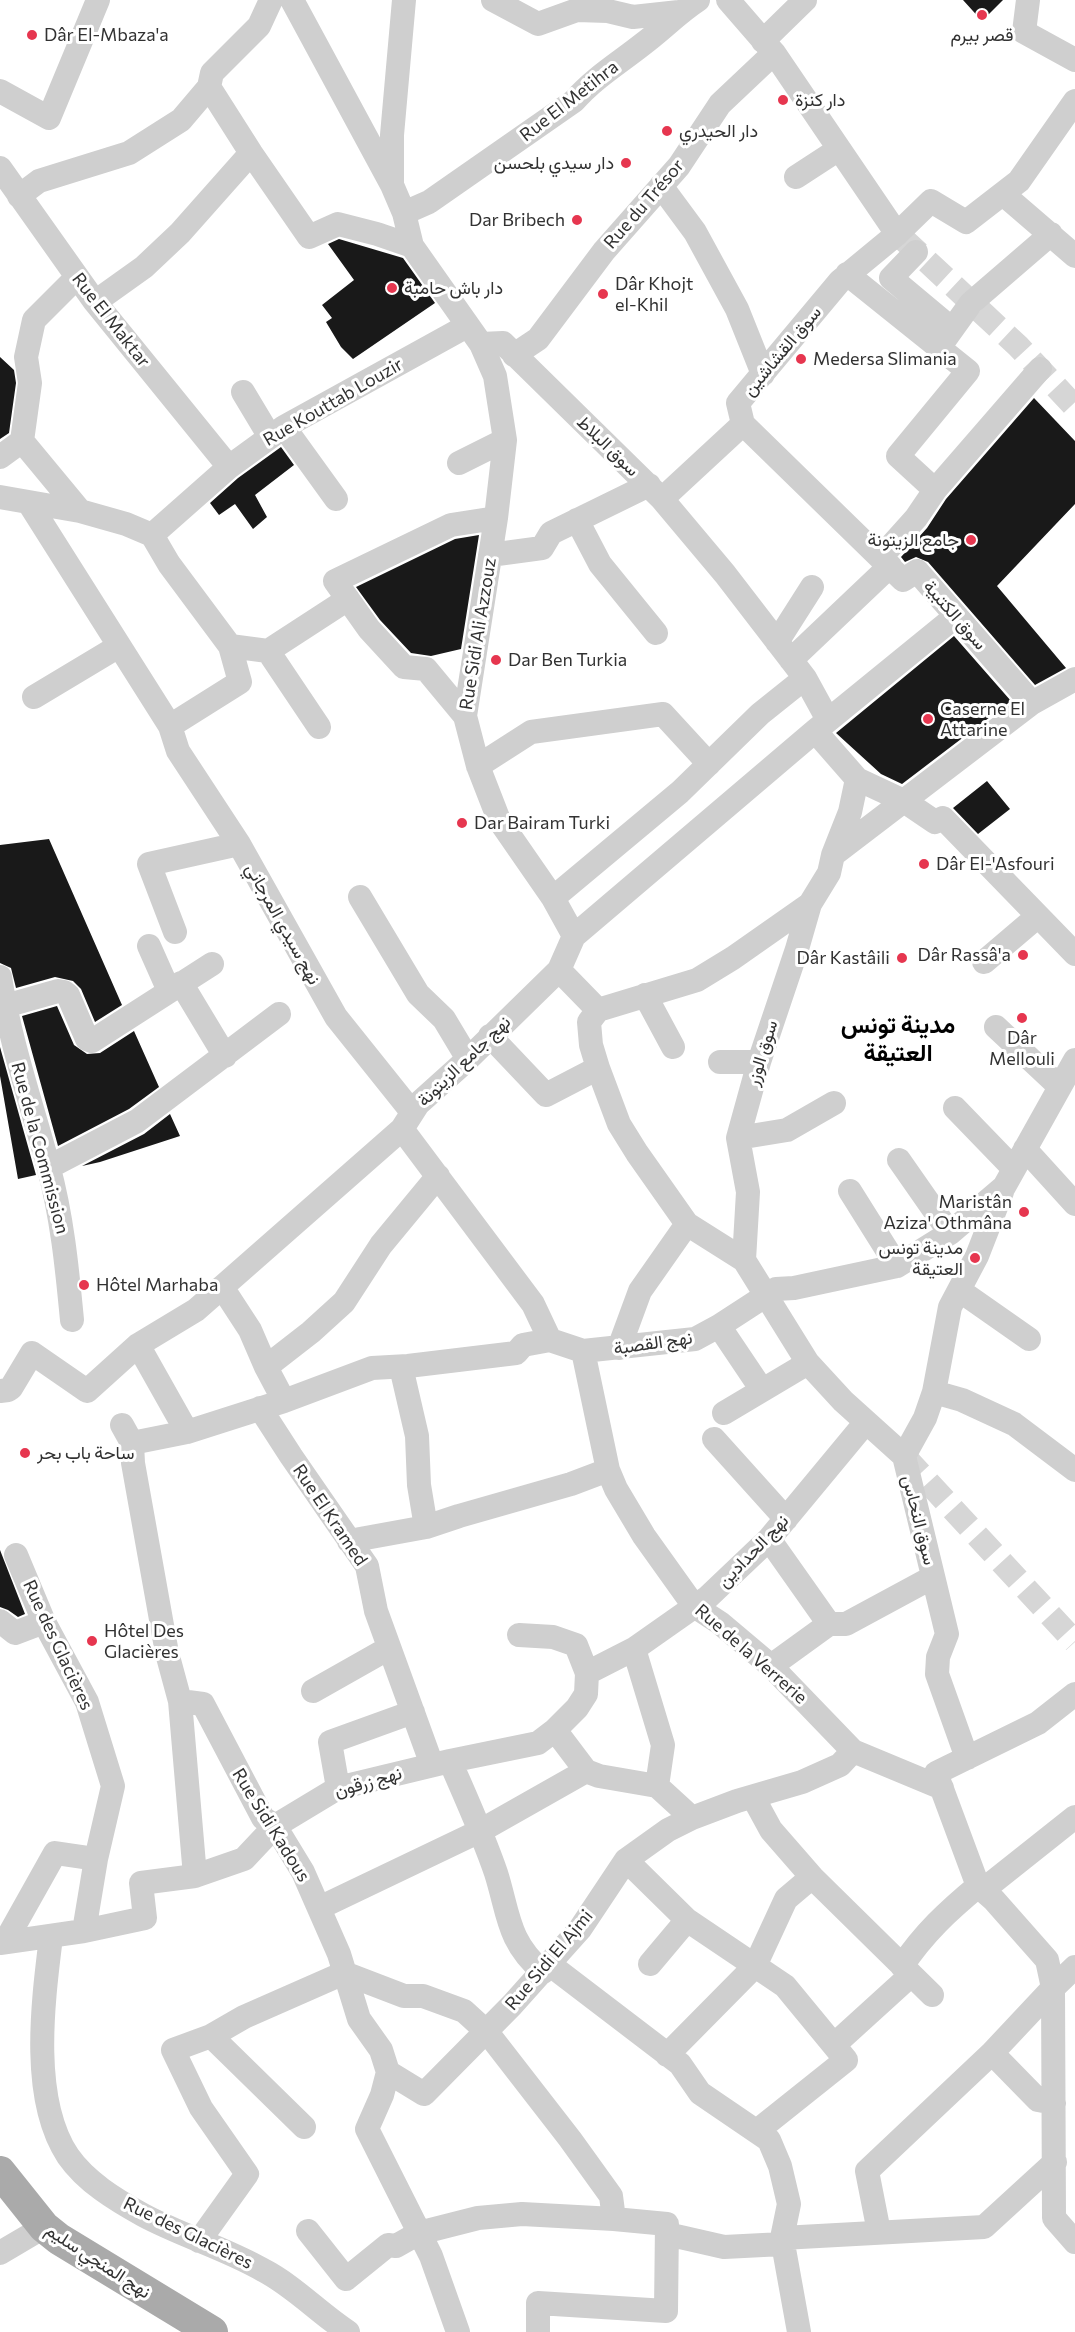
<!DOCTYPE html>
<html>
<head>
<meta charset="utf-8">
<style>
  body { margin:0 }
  canvas { display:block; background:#fff }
</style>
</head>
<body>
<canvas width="1075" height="2332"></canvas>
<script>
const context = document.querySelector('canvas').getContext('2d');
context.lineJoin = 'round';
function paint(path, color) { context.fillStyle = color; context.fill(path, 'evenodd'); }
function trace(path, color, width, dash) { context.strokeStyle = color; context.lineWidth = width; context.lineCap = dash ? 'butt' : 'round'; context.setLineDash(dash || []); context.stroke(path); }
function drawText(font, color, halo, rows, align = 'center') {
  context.font = font + ' Commissioner,Vazirmatn,sans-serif'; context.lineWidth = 6; context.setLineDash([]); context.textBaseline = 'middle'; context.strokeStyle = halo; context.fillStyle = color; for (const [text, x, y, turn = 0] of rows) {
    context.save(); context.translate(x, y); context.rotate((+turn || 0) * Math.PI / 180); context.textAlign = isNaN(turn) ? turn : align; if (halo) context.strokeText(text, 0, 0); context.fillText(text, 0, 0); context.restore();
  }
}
const building = new Path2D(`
  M963 0H1003L982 21Z
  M339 239 403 258 435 303 353 359 341 347 326 322 332 318 322 305 354 280 328 244Z
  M0 357 14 370 16 383 9 433 0 439Z
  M1034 398 1075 441V504L997 586 1066 668 1035 685 928 562 916 557 905 562 901 557 927 528 946 499Z
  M281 447 294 465 255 495 267 517 253 529 235 504 219 515 210 503 238 478Z
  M479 535 461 649 431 656 411 653 380 620 356 587 455 539Z
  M954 636 1011 701 902 784 881 774 836 733Z
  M987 781 1010 809 978 834 953 808Z
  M49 839 122 1005 95 1022 81 989 73 981 55 977 16 988 11 968 0 963V845Z
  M57 1006 74 1045 87 1054 100 1053 134 1031 159 1087 129 1109 58 1146 22 1016Z
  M0 1047 36 1175 18 1179 0 1076Z
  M170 1114 180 1136 100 1162 82 1166 144 1134Z
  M0 1550 25 1614 18 1617 8 1610 0 1607Z`);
const minorTunnel = new Path2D(`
  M901 237 1018 346 1075 407
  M904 1456 1075 1642`);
const minor = new Path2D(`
  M292 0 392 185 404 213 412 246 481 344 503 343 662 499 725 574 805 678 828 720
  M493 0 538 24 577 10 608 11 633 17 679 12
  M728 0 774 53 897 234
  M1028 0 1024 32 1075 60
  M763 41 805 0
  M209 87 251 153 309 237 338 224 377 234 412 246
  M0 91 49 118 98 0
  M0 168 95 302 229 467
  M796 177 839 149
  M392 183V135L404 0
  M661 186 695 232 737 309 763 374
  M1003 194 1075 256
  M19 196 39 181 129 153 181 120 209 87 212 73 259 26 271 0
  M404 213 429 202 574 101C594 78 619 63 643 44 662 30 678 13 698 0
  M916 252 891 278 952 329
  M847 274 968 371 898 456 935 490
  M95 302 144 267 180 233 251 153
  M481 344 495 376 505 440 496 518 465 716 478 766 499 820 553 898 574 936
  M938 349 971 303 1051 234
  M514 355 538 339 604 251 679 166 720 104 774 53
  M243 392 270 437
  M743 424 903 580 917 571 1032 703
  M284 427 336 499
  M22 441 80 511
  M0 457 22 441 30 383 26 357 34 320 77 277
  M459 463 505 440
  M0 497 80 511 126 524 152 535 169 564 230 646 268 651 348 599
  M662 499 743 424 738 403 840 281 897 234 931 201 966 222 1019 181 1075 101
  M29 503 170 726 178 751 239 844 336 1017 412 1112
  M577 520 600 564 656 633
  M152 535 229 467 284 427 467 326
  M490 555 542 548 551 533 649 485
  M881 557 916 518 935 490 1040 369
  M777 642 812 587
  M268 651 319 727
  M791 660 890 566
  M34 697 119 646
  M465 716 426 669 404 667 369 629 335 581 451 525 496 518
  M170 726 240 682 230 646
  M815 731 857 779 904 801 935 822 943 818 1075 954
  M478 766 531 732 663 714 709 764
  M857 779 850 812 833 855 829 873 810 904 797 949 759 1062 738 1138 748 1192 744 1260 808 1363 843 1401 904 1456
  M833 855 1032 703 1075 679
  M360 897 418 994 444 1019 468 1059
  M553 898 680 792 760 714 805 678
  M175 932 149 864 239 844
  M149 946 169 991
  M984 962 1038 916
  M559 970 598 1010 589 1022 591 1045 598 1068 619 1124 637 1153 687 1224 744 1260
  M0 977C10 1042 31 1102 48 1165 62 1216 67 1267 72 1320
  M181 983 225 1056
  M645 995 673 1047
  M5 1006 58 991 64 992 68 995 87 1039 92 1041 212 964
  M598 1010 697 980 733 958 810 904
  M996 1027 1060 1087
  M490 1036 546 1095 598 1068
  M720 1062H759
  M955 1108 1014 1169
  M402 1129 533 1304 550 1340
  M738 1138 787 1130 834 1103
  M1025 1149 1075 1204
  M899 1160 950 1233
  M49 1167 137 1121 279 1014
  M850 1191 897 1266
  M222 1287 250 1330 266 1367 284 1401
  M959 1290 1029 1339
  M719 1326 762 1390
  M138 1345 187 1432
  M619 1348 640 1291 687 1224
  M583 1351 608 1470 616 1489 644 1536 694 1606 720 1623 771 1666 853 1751
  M266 1367 311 1332 344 1302 381 1245 438 1176
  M401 1367 417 1436 419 1485 426 1527
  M0 1391 8 1390 11 1388 32 1353 87 1391 138 1345 196 1310 402 1129 418 1104 468 1059 559 970 574 936 815 731 956 616
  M934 1392 962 1400 1014 1424 1075 1470
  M260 1408 291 1456 367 1566 376 1611 432 1765
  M724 1413 808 1363
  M122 1425 132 1443 133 1463 167 1653 180 1701 195 1876
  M714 1439 786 1519
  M132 1443 187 1432 284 1401 372 1368 408 1366 516 1353 523 1345 550 1340 583 1351 695 1339 719 1326 776 1289 794 1288 897 1266 950 1233 1004 1187 1075 1060
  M769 1539 829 1624
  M349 1541 426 1527 459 1516 571 1484 608 1470
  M0 1621 15 1633 44 1622
  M634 1649 663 1745 657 1786
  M771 1666 829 1624H846L933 1577
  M587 1673 634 1649 708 1597 769 1539 866 1422
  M313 1691 389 1648
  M180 1701 203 1704 263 1818 275 1826 303 1872 339 1954 359 2019 381 2050 388 2072 382 2095 367 2129 431 2256 458 2332
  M555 1730 586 1771 599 1776 657 1786 692 1818
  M967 1758 937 1674 938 1657 947 1634 904 1456 925 1418 934 1392 950 1307 977 1256 1002 1192
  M450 1761C466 1798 483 1835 496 1873 509 1914 507 1941 543 1972
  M338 1788 330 1742 413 1712
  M753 1797 771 1830 812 1877 932 1995
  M626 1860 687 1920 785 1986 846 2060 757 2131
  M983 1890 1075 1817
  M319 1908 480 1831 586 1771
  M84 1931 145 1918 141 1883 195 1876 244 1859 275 1826 338 1788 450 1761 538 1743 555 1730 577 1708 586 1694 587 1673 576 1645 553 1637 519 1635
  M51 1937C43 2002 30 2099 68 2156 86 2182 116 2200 143 2215 182 2236 225 2248 263 2270 294 2286 319 2313 348 2332
  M5 1942 55 1853 96 1859
  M0 1943 84 1931 96 1859 113 1786 87 1702 44 1622 16 1555
  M549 1964 680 2064 700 2093 769 2140 780 2166 789 2204 782 2238 799 2332
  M650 1964 687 1920
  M902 1966C924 1933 948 1911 978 1886
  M1075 1967 1053 1988 1054 2218 1075 2242
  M211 2036 304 2127
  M834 2045 911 1975
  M992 2053 1038 2100 1054 2103
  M667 2055 755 1966 786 1899 812 1877
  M388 2072 424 2094 512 2005 580 1929 626 1860 668 1830 692 1818 737 1801 802 1782 840 1765 853 1751 942 1788
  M308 2231 346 2279 388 2245 396 2246 419 2233 478 2218 522 2214 614 2219 667 2224 666 2311 538 2303V2332
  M879 2232 867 2171 992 2053 1053 1988 1047 1960 994 1900 978 1886 936 1773 1038 1723 1075 1694
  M667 2234 724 2247 783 2244
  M782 2238 984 2227 1055 2162
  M199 2241 247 2174 201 2108 173 2050 211 2036 244 2017 344 1973 404 1996H423L464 2011 487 2032 570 2139 611 2196 614 2219
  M0 2253 44 2227`);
const major = new Path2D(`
  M0 2172 44 2227 59 2239 212 2332`);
const markers = [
  [982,15,6,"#e6364f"],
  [32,35,6,"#e6364f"],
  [783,100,6,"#e6364f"],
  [667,131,6,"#e6364f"],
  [626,163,6,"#e6364f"],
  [577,220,6,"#e6364f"],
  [392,288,6,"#e6364f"],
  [603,294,6,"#e6364f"],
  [801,359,6,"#e6364f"],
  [971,540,6,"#e6364f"],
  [496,660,6,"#e6364f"],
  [928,719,6,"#e6364f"],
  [462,823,6,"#e6364f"],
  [924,864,6,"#e6364f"],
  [1023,955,6,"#e6364f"],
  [902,958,6,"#e6364f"],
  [1022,1018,6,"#e6364f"],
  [1024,1212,6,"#e6364f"],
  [975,1258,6,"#e6364f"],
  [84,1285,6,"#e6364f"],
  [25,1453,6,"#e6364f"],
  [92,1641,6,"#e6364f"]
];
const poiNames = [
  ["Dâr El-Mbaza'a",44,35],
  ["قصر بيرم",982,35,"center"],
  ["دار كنزة",795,100],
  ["دار الحيدري",679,131],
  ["دار سيدي بلحسن",614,163,"right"],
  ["Dar Bribech",565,220,"right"],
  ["Dâr Khojt",615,284],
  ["el-Khil",615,305],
  ["دار باش حامبة",404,288],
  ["Medersa Slimania",813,359],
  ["جامع الزيتونة",959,540,"right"],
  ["Dar Ben Turkia",508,660],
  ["Caserne El",940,709],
  ["Attarine",940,730],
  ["Dar Bairam Turki",474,823],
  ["Dâr El-'Asfouri",936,864],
  ["Dâr Rassâ'a",1011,955,"right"],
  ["Dâr Kastâili",890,958,"right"],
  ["Dâr",1022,1038,"center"],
  ["Mellouli",1022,1059,"center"],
  ["Maristân",1012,1202,"right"],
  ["Aziza' Othmâna",1012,1223,"right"],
  ["مدينة تونس",963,1248,"right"],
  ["العتيقة",963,1269,"right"],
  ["Hôtel Marhaba",96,1285],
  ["ساحة باب بحر",37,1453],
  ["Hôtel Des",104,1631],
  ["Glacières",104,1652]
];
const streetNames = [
  ["Rue El Metihra",569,101,-38],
  ["Rue du Trésor",644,204,-49],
  ["Rue El Maktar",111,320,52],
  ["سوق القشاشين",782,351,-50],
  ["Rue Kouttab Louzir",333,402,-30],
  ["سوق البلاط",608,446,44],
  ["سوق الكتبية",955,615,49],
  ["Rue Sidi Ali Azzouz",478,634,-81],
  ["نهج سيدي المرجاني",283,924,61],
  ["سوق الوزر",762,1053,-73],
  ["نهج جامع الزيتونة",464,1061,-44],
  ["Rue de la Commission",40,1148,75],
  ["نهج القصبة",653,1343,-8],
  ["Rue El Kramed",330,1515,56],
  ["سوق النحاس",919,1520,76],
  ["نهج الحدادين",753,1551,-46],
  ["Rue des Glacières",58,1645,65],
  ["Rue de la Verrerie",751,1654,41],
  ["نهج زرقون",368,1782,-16],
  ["Rue Sidi Kadous",271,1825,58],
  ["Rue Sidi El Ajmi",549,1960,-50],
  ["Rue des Glacières",188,2233,26],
  ["نهج المنجي سليم",98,2261,33]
];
const districtNames = [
  ["مدينة تونس",898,1025],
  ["العتيقة",898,1053]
];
paint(building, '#191919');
trace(minorTunnel, '#d6d6d6', 24, [24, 12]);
trace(minor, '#cfcfcf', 24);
trace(major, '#aaa', 32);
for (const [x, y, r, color] of markers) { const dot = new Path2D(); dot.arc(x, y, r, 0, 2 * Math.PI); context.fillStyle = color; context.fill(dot); trace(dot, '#fff', 2); }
drawText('18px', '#323232', '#fff', poiNames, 'left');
drawText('18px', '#323232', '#fff', streetNames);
drawText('bold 24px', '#000', '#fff', districtNames);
</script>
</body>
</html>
